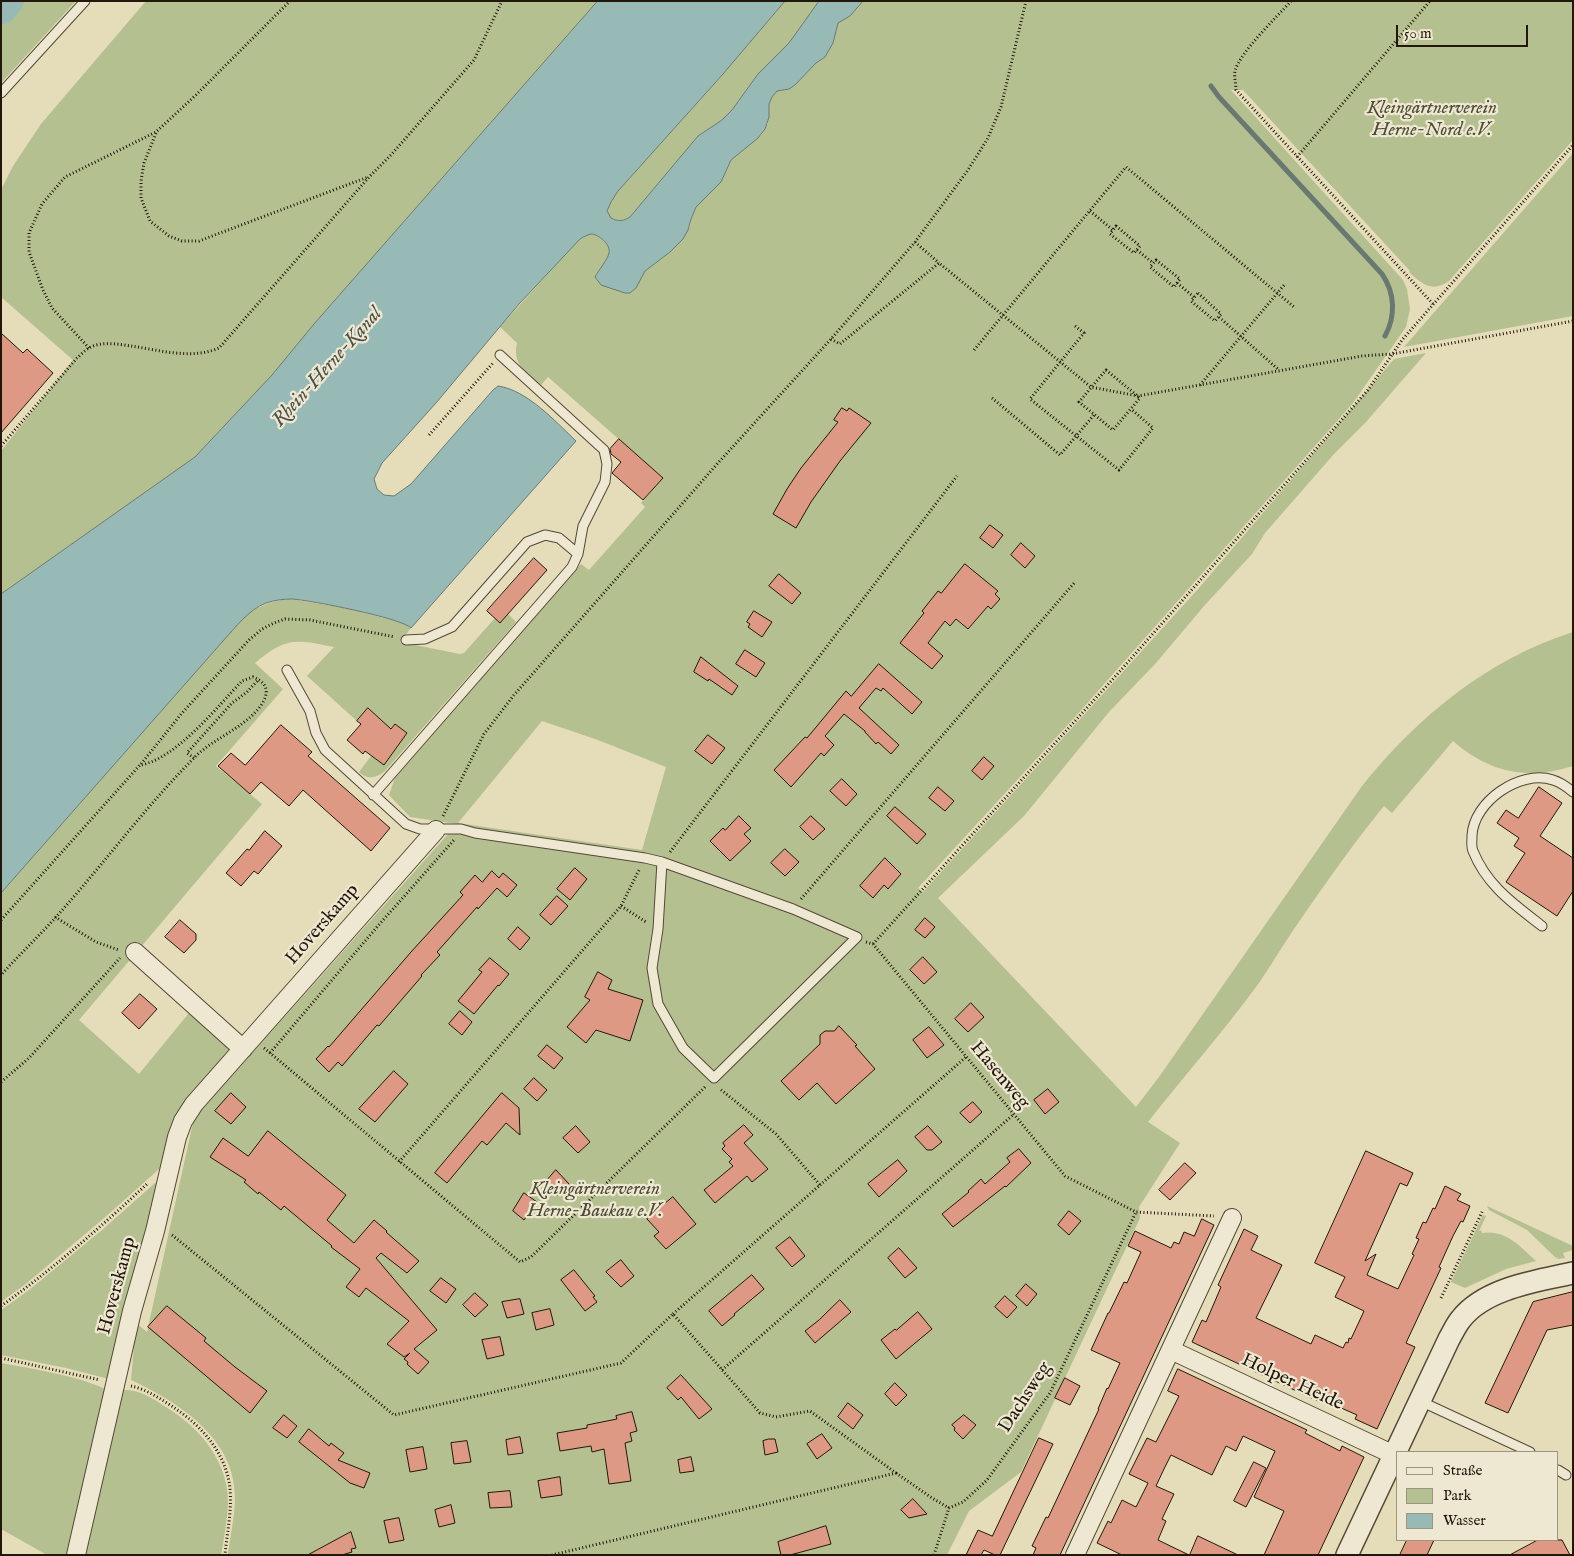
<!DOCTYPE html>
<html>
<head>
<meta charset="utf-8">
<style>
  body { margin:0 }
  #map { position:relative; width:1574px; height:1556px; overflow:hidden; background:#e5dcb9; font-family:"IM FELL English",serif }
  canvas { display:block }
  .frame { position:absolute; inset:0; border:2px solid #23170b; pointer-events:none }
  .legend { position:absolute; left:1396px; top:1451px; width:162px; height:90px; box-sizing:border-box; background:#eee8d2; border:1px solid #9d9482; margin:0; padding:6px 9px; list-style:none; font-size:15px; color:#23170b }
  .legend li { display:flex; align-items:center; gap:10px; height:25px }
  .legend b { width:25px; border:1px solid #9d9482 }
  .scale { position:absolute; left:1396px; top:25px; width:132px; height:22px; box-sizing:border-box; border:2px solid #23170b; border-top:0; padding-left:6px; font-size:15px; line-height:18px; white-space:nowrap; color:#23170b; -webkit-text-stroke:4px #eee8d2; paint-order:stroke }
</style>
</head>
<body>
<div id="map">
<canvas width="1574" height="1556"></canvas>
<div class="frame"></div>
<ul class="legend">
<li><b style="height:6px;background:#eee8d2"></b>Straße</li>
<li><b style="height:14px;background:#b4c08f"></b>Park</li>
<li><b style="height:14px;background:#98bab7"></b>Wasser</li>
</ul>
<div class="scale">50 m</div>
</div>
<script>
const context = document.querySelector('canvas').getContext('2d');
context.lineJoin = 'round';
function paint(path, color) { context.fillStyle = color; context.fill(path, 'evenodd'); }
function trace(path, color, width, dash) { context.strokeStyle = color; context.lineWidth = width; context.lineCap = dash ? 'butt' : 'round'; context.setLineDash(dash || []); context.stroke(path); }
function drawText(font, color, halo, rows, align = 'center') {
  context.font = font + ' "IM FELL English",serif'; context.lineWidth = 4.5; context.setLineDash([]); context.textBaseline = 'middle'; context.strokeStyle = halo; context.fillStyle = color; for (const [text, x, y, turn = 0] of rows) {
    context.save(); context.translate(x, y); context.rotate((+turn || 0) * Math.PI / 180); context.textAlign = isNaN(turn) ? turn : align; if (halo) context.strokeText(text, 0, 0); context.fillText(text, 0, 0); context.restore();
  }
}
const green = new Path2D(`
  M22 1H76L1 83V24Z
  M146 1H598L314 324 272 375 195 457 1 594V451L73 360 1 297 2 188 13 166 41 124Z
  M785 1H819L789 43 758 74 732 110 722 120 698 136 630 217C623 222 605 222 608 209 609 203 615 196 618 191L723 74Z
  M863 1H1573V140L1449 281C1432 293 1422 284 1409 272L1410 271 1243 90H1231L1403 280 1407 289 1410 309 1406 327 1353 403 1075 717 918 888 923 892 1199 588 1394 359 1426 353 1366 422 1334 454 1265 533 1252 554 1204 606 1156 663 1109 712 1024 816 938 898 1136 1107 1159 1077 1362 786C1417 717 1488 659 1573 632V766C1528 781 1488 772 1453 741L1392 813 1384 806C1352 845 1323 887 1294 929 1282 947 1271 965 1259 983 1224 1031 1184 1076 1148 1122L1180 1143 1139 1207 1140 1218 1021 1472 969 1511 947 1555H228C230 1536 235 1516 235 1497 235 1438 178 1402 131 1380L136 1323 147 1332 194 1118 457 824 410 817 389 795 395 778 581 564 589 570 645 507 641 503 663 478 548 377 541 385C526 372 512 365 517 343L500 327 577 241C582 238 587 234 592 234 599 235 611 245 609 253 608 260 599 271 595 277 601 289 620 289 632 292L638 284 643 272 670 252 690 226 691 219 696 207 721 182 731 160 762 134 768 123 769 104 772 97 777 91 789 89 795 85 816 63 825 57 833 43 838 23 850 16ZM542 721 598 740 666 767 642 850 458 823Z
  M1573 153V316L1404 347Z
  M291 599 350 609 407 624 411 628 400 642 460 654 464 653 495 618 500 623 508 614 516 622 385 771C377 778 367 780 359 772L371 756 384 765 407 733 395 724 387 734 374 714 369 708 357 721 307 676 334 647C295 639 286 637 255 663L283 689 216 766 262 804 79 1020 139 1074 189 1013 229 1049 231 1048V1051L167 1162 103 1219 27 1283 1 1302V893L243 618C258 606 272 600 291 599Z
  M155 1183H158L113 1380 66 1368 1 1355V1310L29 1290 102 1230Z
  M1487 1206 1573 1246V1250L1563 1253 1565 1258 1559 1259 1555 1257 1527 1230 1489 1210Z
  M1483 1215 1486 1216 1479 1231 1481 1230 1482 1233C1505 1229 1520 1246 1536 1261L1506 1269 1465 1288 1451 1282Z
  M1 1363C38 1370 76 1375 110 1391L70 1555H47L1 1529Z
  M120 1390C137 1388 152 1398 166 1407 201 1429 229 1462 228 1505 227 1522 224 1538 221 1555H81Z`);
const water = new Path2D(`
  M598 1H785L723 74 618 191 611 202 607 211 611 218C618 222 624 221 630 217L698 136 722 120 732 110 758 74 789 43 819 1H863L850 16 838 23 833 43 825 57 816 63 795 85 789 89 777 91 772 97 769 104V117L765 129 758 138 731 160 721 182 696 207 691 219 688 230 683 239 670 252 645 271 636 288 630 293H625L601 285 595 277C598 271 608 259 609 253 611 244 598 234 591 234 587 235 583 237 580 239L519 304 436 403 382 463 374 479 377 489 384 495 394 496 411 484 493 390 498 386C527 390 556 422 576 441L411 628C402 618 309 600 292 599 283 599 275 600 266 603 248 610 236 627 223 641L1 893V594L195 457 272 375 314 324Z`);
const stream = new Path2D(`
  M1211 86 1219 97 1382 274C1395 293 1396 316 1385 336`);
const river = new Path2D(`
  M1 9 8 1`);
const building = new Path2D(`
  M1 333 23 353 27 349 53 373 1 433Z
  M842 408 847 411 849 408 871 423 840 461 811 502 796 528 773 514 787 489 801 468 838 422 834 420Z
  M619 439 663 478 643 500 612 473 621 462 611 454 610 449Z
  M990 525 1003 535 993 548 980 538Z
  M1021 543 1035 556 1025 568 1011 555Z
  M534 558 547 570 500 623 487 611Z
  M965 564 998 591 995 594 1000 599 991 609 988 606 968 629 956 619 950 626 945 621 928 643 943 656 932 669 900 643 924 613 922 611 938 591 941 593Z
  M779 574 801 593 792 604 769 586Z
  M754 611 772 622 762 637 748 627 750 624 747 622Z
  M745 650 765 663 756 677 736 664Z
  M701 657 738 686 732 695 709 679 708 681 694 672Z
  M879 664 922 702 912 714 883 688 881 691 876 688 859 708 899 745 891 754 878 742 876 744 865 732V731L844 714 825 736 834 745 824 756 821 753 791 787 774 770 805 737 807 738 846 691 851 696Z
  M368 708 391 729 395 724 407 733 384 765 365 751 363 754 347 740 361 724 357 721Z
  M281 725 312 752 308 756 390 828 371 851 303 790 289 806 261 782 250 794 218 766 231 753 245 765Z
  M708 735 725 748 712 764 695 751Z
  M984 757 994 766 982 780 972 771Z
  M842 779 857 794 846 806 830 791Z
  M938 787 954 801 945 811 929 798Z
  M1539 787 1562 803 1540 836 1573 858V891L1557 916 1506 882 1525 853 1514 846 1519 838 1497 823 1506 810 1518 818Z
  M895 807 926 834 917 844 887 816Z
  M739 816 751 828 744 834 751 841 730 861 710 841 723 828 725 830Z
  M811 816 825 829 813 840 800 827Z
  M265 831 282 846 258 874 254 871 241 886 226 873 247 849 249 850Z
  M785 849 799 862 785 876 771 863Z
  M885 858 901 874 888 889 884 885 873 898 860 886Z
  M575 868 587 879 570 900 557 889Z
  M492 871 499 878 503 873 517 885 507 897 497 888 478 909 477 907 437 952 440 955 421 975 422 976 379 1026 377 1025 342 1066 338 1062 329 1072 316 1059 328 1046 329 1047 411 952 463 895 460 892 475 875 482 882Z
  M557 896 568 906 551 925 540 915Z
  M925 918 935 927 925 938 915 930Z
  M180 920 196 934V940L184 953 165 937Z
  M518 927 530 938 520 950 508 939Z
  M923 957 937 972 924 984 910 970Z
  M490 958 509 974 499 986 498 985 474 1014 458 1001 482 972 479 970Z
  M598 972 612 980 608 989 643 1000 630 1041 596 1030 586 1043 567 1027 590 1000 585 997Z
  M140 994 157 1009 139 1029 122 1013Z
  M971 1003 984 1017 968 1032 955 1019Z
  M460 1011 472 1022 462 1035 449 1024Z
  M839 1026 857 1045 855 1046 875 1069 836 1104 817 1083 799 1100 781 1081 820 1044V1035L825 1031H834Z
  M929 1027 944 1045 927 1058 913 1040Z
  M547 1045 563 1058 554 1069 538 1056Z
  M394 1071 408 1084 375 1122 359 1109Z
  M534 1078 547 1090 537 1101 524 1089Z
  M1048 1089 1059 1102 1045 1114 1034 1100Z
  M231 1093 246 1107 231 1124 215 1111Z
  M502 1093 519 1108 520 1135 506 1123 487 1145 482 1141 447 1183 435 1173Z
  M973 1102 982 1112 970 1123 960 1113Z
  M744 1125 753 1135 744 1143 768 1169 752 1182 747 1176 715 1203 704 1190 733 1166 729 1162 732 1159 722 1149 725 1146 723 1143Z
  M576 1126 590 1142 578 1153 563 1138Z
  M928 1126 942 1142 932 1150H927L915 1137Z
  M268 1131 346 1195 327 1220 354 1243 374 1220 387 1231 386 1232 419 1261 407 1273 381 1253 376 1258 437 1330 414 1349 429 1362 418 1374 407 1364 408 1362 404 1359 410 1353 404 1357 387 1344 409 1321 366 1288 359 1297 346 1287 360 1269 331 1247 332 1246 284 1206 281 1210 259 1192 258 1194 244 1182 246 1180 210 1157 223 1138 248 1156Z
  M1019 1149 1031 1163 1006 1187 1005 1186 953 1227 942 1214 969 1192 968 1191 981 1179 985 1184 1010 1162 1007 1158Z
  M1366 1151 1413 1173 1407 1186 1400 1183 1365 1261 1376 1254 1367 1275 1398 1289 1414 1255 1412 1254 1419 1239 1416 1238 1423 1222 1426 1223 1433 1208 1435 1209 1445 1186 1461 1194 1457 1200 1470 1206 1463 1222 1461 1221 1453 1236 1439 1267 1441 1268 1406 1343 1415 1347 1377 1429 1355 1419 1357 1415 1321 1399 1320 1402 1192 1342 1202 1320 1206 1322 1221 1287 1218 1285 1244 1229 1258 1236 1251 1250 1282 1265 1256 1318 1311 1344 1315 1335 1343 1348 1346 1342 1348 1343 1349 1338 1351 1339 1364 1311 1335 1297 1345 1277 1315 1263Z
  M898 1160 907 1171 879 1197 868 1184Z
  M1185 1163 1196 1173 1170 1200 1159 1190Z
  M556 1170 570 1185 557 1196 544 1184Z
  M524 1193 537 1202 524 1220 513 1211Z
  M673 1197 696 1224 666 1249 654 1236 659 1232 647 1219Z
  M1069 1211 1081 1221 1069 1235 1058 1225Z
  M1202 1219 1214 1225 1060 1555H1033L1036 1548 1032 1546 1046 1517 1048 1518 1099 1409H1098L1107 1388 1108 1389 1120 1363 1091 1350 1108 1313H1109L1124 1282 1127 1283 1141 1252 1128 1246 1135 1231 1171 1248 1174 1242 1179 1244 1184 1232 1194 1236Z
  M790 1237 805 1256 792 1267 776 1248Z
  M899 1248 917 1268 905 1278 888 1258Z
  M621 1260 634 1276 621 1287 606 1272Z
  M574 1270 595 1296 593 1297 597 1302 585 1311 561 1280Z
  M752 1275 764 1289 734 1314 735 1315 722 1326 709 1311Z
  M441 1278 456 1289 446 1303 430 1291Z
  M1026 1284 1037 1294 1027 1306 1016 1296Z
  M1573 1292V1325L1547 1330 1508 1413 1485 1403 1533 1302Z
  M475 1293 488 1305 475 1317 463 1305Z
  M1005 1296 1017 1307 1007 1318 995 1307Z
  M520 1299 524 1314 507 1318 502 1302Z
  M840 1300 851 1312 815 1343 805 1331 819 1320Z
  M167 1306 206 1338 204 1341 235 1367 267 1391 250 1413 148 1327Z
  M550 1309 554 1325 536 1330 532 1313Z
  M918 1312 932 1329 896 1359 881 1340 895 1329 896 1330Z
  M500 1337 504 1355 487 1359 482 1340Z
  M1178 1369 1307 1430 1305 1433 1340 1451 1342 1446 1364 1457 1318 1555H1264L1284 1511 1254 1497 1275 1451 1243 1436 1236 1451 1226 1446 1212 1475 1171 1455 1164 1469 1156 1486 1174 1494 1162 1519 1166 1521 1158 1540 1189 1555H1122L1097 1543 1108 1521 1111 1523 1122 1500 1136 1507 1148 1483 1129 1474 1147 1438 1156 1442 1179 1396 1168 1391Z
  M681 1375 712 1409 699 1419 681 1397 678 1400 667 1388Z
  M1065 1378 1080 1386 1070 1405 1055 1398Z
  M895 1383 907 1395 896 1406 885 1394Z
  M848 1403 863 1415 853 1429 838 1417Z
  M632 1412 637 1431 630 1433 632 1441 625 1443 631 1481 609 1484 604 1449 592 1452 591 1446 560 1451 557 1433 587 1428V1425L617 1419 616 1416Z
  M284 1415 297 1426 287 1438 273 1428Z
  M964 1415 976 1425 963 1439 954 1430 955 1428 952 1425Z
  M309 1429 329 1446 331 1443 344 1453 338 1460 370 1473 364 1488 350 1483 299 1442Z
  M822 1434 832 1448 817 1459 807 1444Z
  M520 1437 523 1453 508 1455 506 1440Z
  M1039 1438 1053 1444 1000 1555H995L984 1550 981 1555H966L978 1530 992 1536Z
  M769 1439H775L778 1452 765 1455 763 1441Z
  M467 1441 471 1462 454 1464 451 1443Z
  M423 1447 427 1469 410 1472 406 1450Z
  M691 1457 694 1471 680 1473 678 1460Z
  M1254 1462 1266 1468 1246 1507 1234 1501Z
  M560 1477 562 1495 541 1498 538 1481Z
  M510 1491 512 1507 490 1508 488 1493Z
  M913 1499 927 1514 909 1518 901 1510Z
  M451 1505 455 1523 439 1527 435 1510Z
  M399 1518 404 1540 389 1543 384 1521Z
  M826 1526 831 1544 790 1555H781L778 1542Z
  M351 1532 356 1548 351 1549 352 1552 342 1555H308Z
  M1198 1536 1238 1555H1190Z
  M1407 1540H1434L1427 1555H1400Z
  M1538 1540H1562L1570 1555H1510Z`);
const path = new Path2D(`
  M1291 1C1277 17 1240 52 1235 71 1234 77 1236 84 1236 90L1433 304
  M156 133 144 163 141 181V198L150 221 169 236 182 241H199L368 177
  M1297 157 1430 1
  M1090 211 1113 230
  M1116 226 1140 246 1134 253 1110 234Z
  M915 242 939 263
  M1137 250 1153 263
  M1156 260 1180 279 1174 287 1150 267Z
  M1177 283 1194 297
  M1198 293 1221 314 1215 321 1191 301Z
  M1219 317 1279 370
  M1075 326 1084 333 1030 399 1119 470 1153 428 1131 409
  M831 339 840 344 939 263 1091 387 1138 396 1362 356 1392 354 1573 321
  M89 348 52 308 43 290 29 252V233L42 204 65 177 156 132 196 95 290 1
  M974 350 1126 167 1294 307
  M1106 370 1140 398 1113 430 1079 402Z
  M1200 385 1285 284
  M992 398 1060 455 1094 415
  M429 435 493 363
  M1 446 77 358C81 355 85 350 89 348 101 341 118 344 131 346 159 350 192 360 219 348L370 176 391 155 474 60 502 1
  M194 758 187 753 232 703 247 692 259 679
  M141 764 182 713 249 640 262 629 274 623 285 619 310 620 395 637
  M443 816 484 734 514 695 718 463 831 339 915 242 968 170 988 138 1001 107 1026 1
  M670 852 957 476
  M801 899 1075 582
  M621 906 646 922
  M55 917 96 942 119 950
  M1 920 140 765C175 760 218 706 242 681L253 677C263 681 270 688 264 700 252 725 213 738 195 757 145 807 103 865 56 917 38 937 19 955 1 975
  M866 942 873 944 1065 1176 1136 1212 1214 1216
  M873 944 1113 679 1368 390 1402 340 1573 145
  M264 1048 520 1262 531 1257 705 1087
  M270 1053 377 927 454 840
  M1 1082 29 1058 120 958
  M399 1162 621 906 639 870
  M820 1185 966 1057
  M172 1235 394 1415 621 1363 673 1314 760 1413 776 1417 810 1411 896 1473 552 1555
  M1441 1298 1483 1210
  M1 1306C53 1269 102 1226 148 1183
  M673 1314 820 1185 776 1134 720 1089
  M1 1358 100 1380
  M722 1370 1014 1114
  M131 1386C146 1389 163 1400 176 1409 203 1427 227 1455 230 1489 232 1511 227 1533 225 1555
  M896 1473 932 1498 949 1508
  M934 1555 949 1508 963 1502 987 1480 1050 1393 1136 1212`);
const service = new Path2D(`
  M1 93 85 1
  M406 640 425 639 452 627 527 542 545 535 559 538 578 554
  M287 670 310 711 316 733 325 750 406 824 420 829H461L475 833 645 858 662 862 793 909 857 937 714 1078 683 1048 658 1004 652 968 658 929 662 862
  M373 795 572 567 578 554 583 526 605 482 607 464 604 450 500 355
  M1542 926C1514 904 1487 886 1473 851 1471 847 1472 841 1472 836 1473 802 1520 769 1553 780 1560 782 1567 787 1573 792
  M1420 1401 1530 1452
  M1558 1470 1566 1475`);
const minor = new Path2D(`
  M135 952 243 1049
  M1171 1350 1394 1455
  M76 1555 132 1311 155 1231 177 1137 183 1121 194 1104 436 830
  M1075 1555 1232 1218`);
const tertiary = new Path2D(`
  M1347 1555 1449 1339C1453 1332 1456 1325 1461 1319 1485 1288 1537 1281 1573 1273`);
const parkNames = [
  ["Kleingärtnerverein",1432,109],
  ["Herne-Nord e.V.",1432,131],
  ["Kleingärtnerverein",595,1190],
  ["Herne-Baukau e.V.",595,1212]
];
const streetNames = [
  ["Hoverskamp",323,925,-49],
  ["Hasenweg",999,1076,50],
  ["Hoverskamp",118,1286,-75],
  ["Holper Heide",1292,1383,25],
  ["Dachsweg",1026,1398,-57]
];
const waterNames = [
  ["Rhein-Herne-Kanal",328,368,-48]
];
paint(green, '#b4c08f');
paint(water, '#98bab7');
trace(water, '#697972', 1);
trace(stream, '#697972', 5);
trace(river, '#98bab7', 31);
paint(building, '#dd9984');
trace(building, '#23170b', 1);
trace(service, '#544836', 11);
trace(minor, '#544836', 20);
trace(tertiary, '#544836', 24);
trace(path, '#23170b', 3, [1, 2.5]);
trace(service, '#eee8d2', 9);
trace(minor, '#eee8d2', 18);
trace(tertiary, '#eee8d2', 21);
drawText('italic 19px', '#4e4a33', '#eee8d2', parkNames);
drawText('19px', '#23170b', '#eee8d2', streetNames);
drawText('italic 20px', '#4c5047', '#eee8d2', waterNames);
</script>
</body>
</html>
